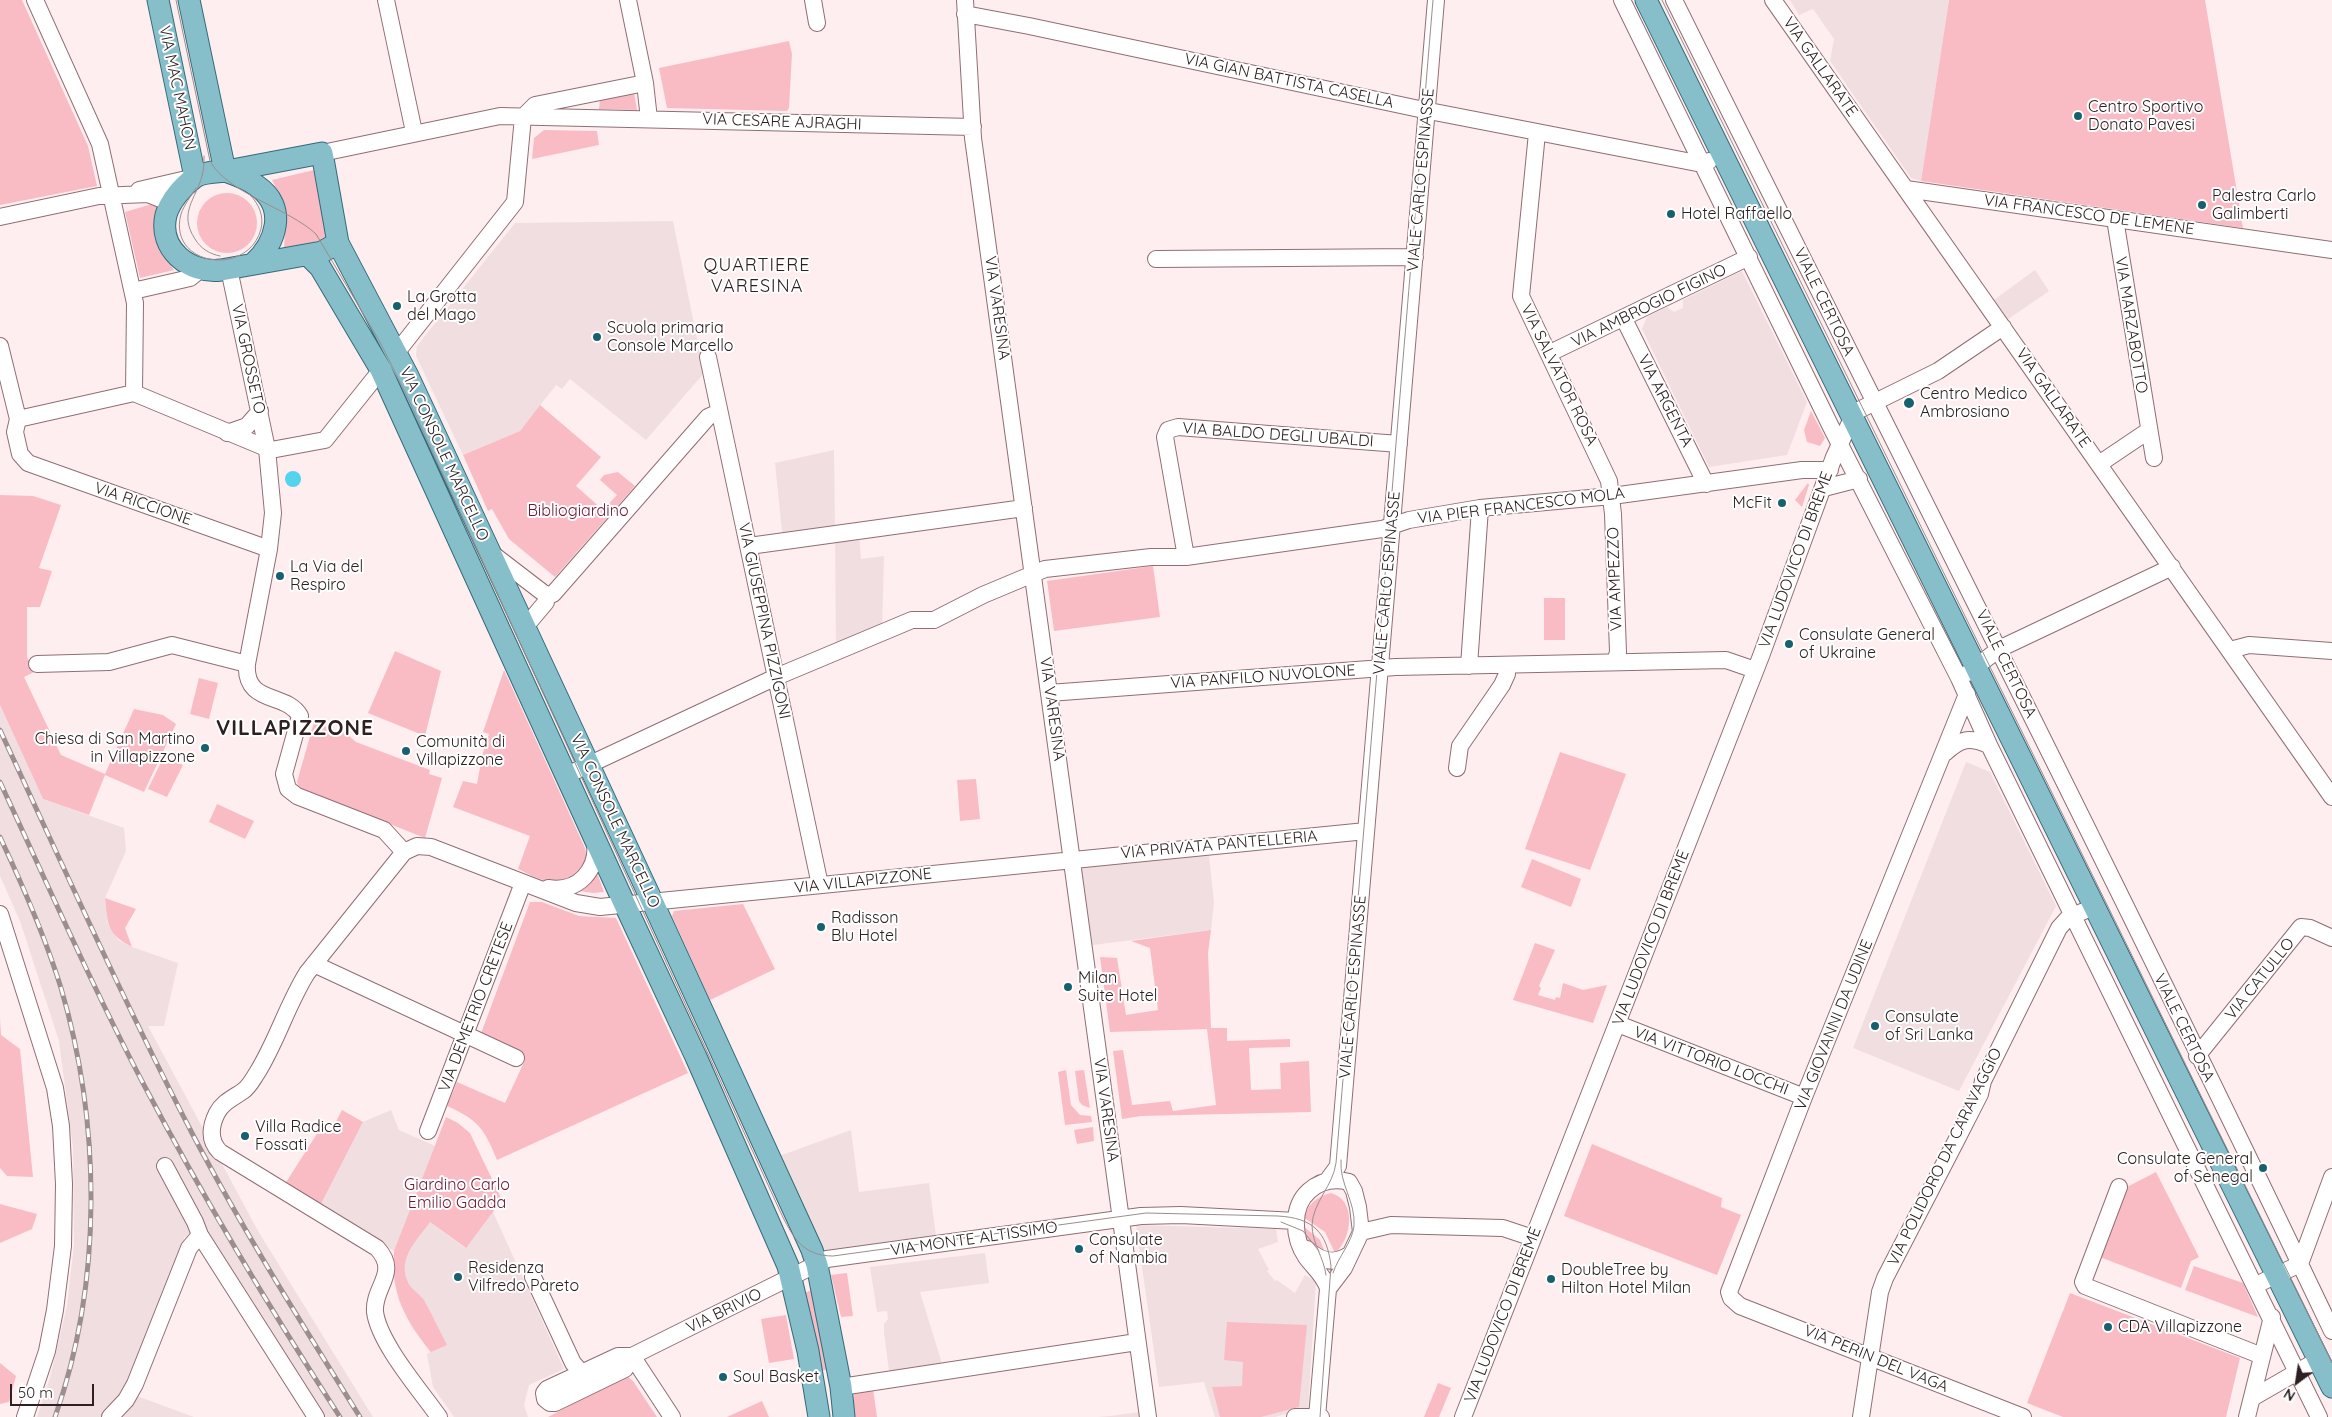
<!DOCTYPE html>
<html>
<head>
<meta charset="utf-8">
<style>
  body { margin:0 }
  #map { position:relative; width:2332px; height:1417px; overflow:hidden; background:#feeef0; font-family:Quicksand,sans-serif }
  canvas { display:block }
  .north { position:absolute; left:2272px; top:1357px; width:50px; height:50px; -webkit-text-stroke:4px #fff; paint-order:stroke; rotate:211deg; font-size:14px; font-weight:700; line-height:20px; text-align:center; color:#2e2022 }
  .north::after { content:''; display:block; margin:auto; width:18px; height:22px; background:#2e2022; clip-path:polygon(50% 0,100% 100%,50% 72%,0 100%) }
  .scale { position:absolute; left:10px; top:1384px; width:84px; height:22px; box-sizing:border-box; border:2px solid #2e2022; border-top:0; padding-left:6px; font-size:15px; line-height:18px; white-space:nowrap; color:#2e2022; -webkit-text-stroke:4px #fff; paint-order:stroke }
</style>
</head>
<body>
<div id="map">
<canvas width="2332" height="1417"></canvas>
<div class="north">N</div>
<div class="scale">50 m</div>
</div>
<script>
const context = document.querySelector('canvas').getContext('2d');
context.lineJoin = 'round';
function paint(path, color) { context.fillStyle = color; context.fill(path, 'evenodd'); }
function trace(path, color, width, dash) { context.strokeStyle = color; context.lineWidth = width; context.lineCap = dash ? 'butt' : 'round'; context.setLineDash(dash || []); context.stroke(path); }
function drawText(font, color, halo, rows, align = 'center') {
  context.font = font + ' Quicksand,sans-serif'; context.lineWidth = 4; context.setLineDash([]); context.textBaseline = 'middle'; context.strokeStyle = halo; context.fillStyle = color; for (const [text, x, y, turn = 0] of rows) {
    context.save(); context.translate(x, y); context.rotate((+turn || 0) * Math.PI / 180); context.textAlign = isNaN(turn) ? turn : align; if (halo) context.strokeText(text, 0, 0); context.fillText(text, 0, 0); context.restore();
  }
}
const built = new Path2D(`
  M1790 0H1949L1921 181 1911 178 1830 61 1834 39 1813 9 1799 15Z
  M673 221 704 373 646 440 570 379 562 389 556 385 520 431 463 455 416 356 417 346 515 223Z
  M2035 270 2049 291 2001 324 1987 305Z
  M1742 271 1807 402 1787 455 1709 467 1642 329 1647 317 1667 307 1674 312 1683 308V300Z
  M834 450 835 533 783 541 775 463Z
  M859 532 861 559 884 556 882 632 836 651 835 535Z
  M0 705 43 799 124 828 126 851 105 898 108 923 118 940 132 947 178 963 164 1026H148L258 1231 373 1417H322L201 1223 184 1238 187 1261 134 1395 194 1417H37L50 1378 67 1306 74 1245 73 1148 59 1041 20 921 0 876Z
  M1966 762 1990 772 2056 906 1959 1091 1853 1048Z
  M1208 848 1214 902 1211 930 1085 946 1073 860Z
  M391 1110 399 1130 435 1146 411 1208 465 1248 493 1212 564 1369 529 1385 524 1405 528 1417H454L433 1387 427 1354 430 1352 411 1326 399 1301 394 1282V1251L320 1206 363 1122Z
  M851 1130 859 1192 929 1183 937 1243 820 1252 771 1159Z
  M1136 1225 1276 1229 1278 1242 1258 1249 1269 1270 1267 1271 1275 1281 1277 1280 1295 1293 1305 1275 1316 1281 1308 1408 1275 1417H1215L1204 1382 1159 1387Z
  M985 1253 989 1283 920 1292 944 1370 890 1378 884 1333V1324L888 1319 887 1311 877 1312 870 1267Z
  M1147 1411 1148 1417H1098L1110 1416Z`);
const green = new Path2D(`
  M0 0H22L88 146 97 186 0 205Z
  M1949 0H2205L2243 228 1921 181Z
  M789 41 792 54 789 108 787 111 667 108 659 68Z
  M634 93 637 110 599 109 600 99Z
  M544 130 597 131 599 145 532 159 534 138Z
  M314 170 316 171 329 239 284 248 286 214 284 203 272 180Z
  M197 223a30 30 0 1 1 60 0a30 30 0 1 1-60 0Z
  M155 203 157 207C152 237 158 245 174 270L140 278 125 212Z
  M540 405 601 457 576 486 603 510 617 495 600 480 604 475 618 472 635 486 555 577 509 539 492 509 488 511 463 455 520 431Z
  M1811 411 1825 438 1820 446 1807 442 1804 430Z
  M1808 483 1809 485 1802 507 1795 500Z
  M0 495 33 496 61 505 39 568 52 571 40 607H27V657L34 672 24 677 61 755 105 774 134 709 163 715 176 724 144 792 105 775 89 815 43 799 0 705Z
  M1153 566 1160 617 1054 631 1047 581Z
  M1544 598H1565V640H1544Z
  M395 651 441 671 425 736 368 713Z
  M504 670 585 848C591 870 567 884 548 881 538 880 527 873 518 869L530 836 453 807 463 781 477 784 482 756 489 734 483 732Z
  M199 678 218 683 209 719 190 714Z
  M314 722 348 735 356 742 430 770 429 774 442 778 425 838 299 788 297 782Z
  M1560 752 1626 774 1590 870 1525 849Z
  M164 756 183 765 167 797 148 789Z
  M976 779 980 819 960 821 957 780Z
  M217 804 254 821 245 839 209 822Z
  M1532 859 1581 879 1571 907 1521 887Z
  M596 870 604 892 593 893 574 890Z
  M105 898 136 909 125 928 132 947C107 934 108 925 105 898Z
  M530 902H542L579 916 616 918 688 1073 497 1160C484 1128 478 1120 447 1106L457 1082 505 1103 525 1060 524 1055 480 1036Z
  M743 904 775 969 710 1000 672 916 674 911Z
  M1211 930 1208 953 1211 1028H1227V1041L1290 1039V1047L1249 1048 1251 1090 1281 1089 1280 1063 1309 1061 1311 1112 1141 1116 1122 1119 1113 1051 1123 1050 1132 1105 1170 1101 1173 1111 1216 1105 1207 1029 1110 1032 1100 957 1117 958 1126 1015 1158 1010 1150 948 1131 941Z
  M1535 943 1555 950 1539 986 1541 988 1538 995 1555 1000 1556 997 1560 998 1563 983 1583 990 1607 985 1593 1023 1513 1000Z
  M0 1019 1 1035 20 1049 33 1177 7 1176 0 1168Z
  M1066 1070 1071 1105 1080 1115 1091 1116 1092 1122 1065 1125 1058 1072Z
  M1084 1070 1090 1108 1082 1105 1079 1101 1075 1071Z
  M342 1110 363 1122 320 1206 283 1187 320 1129 330 1133Z
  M446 1117 458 1123 470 1133 502 1200 466 1248 430 1222C418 1239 398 1257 407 1280 410 1289 419 1293 424 1300 432 1314 439 1330 447 1345L431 1352C405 1319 391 1295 394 1251Z
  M1093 1127 1094 1141 1077 1144 1074 1130Z
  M1592 1144 1722 1198 1721 1207 1741 1215 1717 1275 1564 1216Z
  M2156 1172 2199 1257 2191 1261 2181 1288 2097 1256 2123 1189Z
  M1331 1193C1357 1200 1352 1239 1335 1253L1325 1232 1303 1217C1309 1204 1317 1196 1331 1193Z
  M0 1204 37 1214 32 1229 0 1243Z
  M1303 1226 1320 1240 1326 1255C1314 1246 1303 1242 1303 1226Z
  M2194 1266 2243 1283 2258 1317 2185 1290Z
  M847 1273 853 1316 841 1317 831 1275Z
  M815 1289 832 1369 819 1371 804 1293Z
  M2070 1293 2240 1358 2226 1417H2063L2027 1403Z
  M786 1315 794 1359 769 1363 761 1319Z
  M1227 1322 1307 1325 1299 1407 1261 1417H1220L1212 1387 1242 1386 1243 1362 1224 1360Z
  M0 1363 16 1376 9 1402 0 1404Z
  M627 1376 633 1381 657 1417H548Z
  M1438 1383 1451 1388 1439 1417H1424Z
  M873 1389 877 1417H853L854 1394Z
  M762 1401 769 1417H727Z`);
const water = new Path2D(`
  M285 479a8 8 0 1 1 16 0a8 8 0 1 1-16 0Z`);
const minor = new Path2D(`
  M35 0 100 144 135 303 134 393
  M386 0 414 132
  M628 0 645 83 649 119
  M813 0 817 23
  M965 0 973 138 1148 1417
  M1622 0 1831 427 1959 678 1989 745 2319 1417
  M1674 0C1894 443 2119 884 2332 1331
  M1773 0 2332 797
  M965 14 1029 26 1424 110 1702 164 1709 161
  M523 117 535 105 645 83
  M1537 133 1521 296 1609 481 1613 514 1618 652 1615 662
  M322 153 500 116 973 127
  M1906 189 2332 250
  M139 190 195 177
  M0 217 99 196 148 194 171 203
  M2115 219 2154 458
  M1156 259 1415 257
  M229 269 267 449 273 513 269 549 247 664C244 705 287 692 300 716L284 774 288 789 297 796 384 830 404 852
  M133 291 190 278 201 269
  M1624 319 1706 484
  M0 346 18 419 15 432 20 454 28 463 269 549
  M397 352 515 202 523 117
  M1550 353 1749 257
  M708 357 820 885
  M134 393 271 450 325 440 381 370
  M18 419 134 393
  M227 433 247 426 260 411
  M2099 464 2148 431
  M1824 488 1859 479
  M749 546 1024 508
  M490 552 546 595 553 594 708 417 719 412
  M1186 557 1165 437 1168 430 1178 427 1399 444
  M525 627 546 602V595
  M2230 650 2249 645 2332 651
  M37 664 109 662 172 645 247 664
  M1469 666 1480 508
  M1968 673 1999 649 2172 567
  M1049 693 1396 667 1726 660 1755 670
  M1967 694 1804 1097 1729 1292 1731 1298 1740 1306 2023 1417
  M1945 753C1961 738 1969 737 1989 745
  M1457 768 1460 746 1502 685 1507 674V665
  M567 775 776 677 912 620H934L983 595 1045 569 1151 557H1186L1382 529 1409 520 1480 508 1612 496 1802 470H1830
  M548 888C578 893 599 870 595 840
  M0 914 55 1088 61 1126 64 1184 63 1246 55 1310 47 1351 25 1417
  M314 964 516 1058
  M1618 1024 1804 1097
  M2197 1056 2301 927 2310 928 2332 938
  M428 1131 523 883
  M165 1166 195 1222 200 1235 316 1417
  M1327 1181 1338 1166 1436 0
  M2119 1187 2083 1282 2085 1286 2262 1356
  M1361 1232 1391 1225 1503 1228 1533 1238
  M1307 1249C1320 1261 1334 1265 1349 1255
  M533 1277 573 1363 588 1380
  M2256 1285 2300 1264 2332 1177
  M632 1356 625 1369 555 1403H550L545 1399 544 1393 547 1389 618 1356H632L827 1259 1141 1216 1181 1215 1296 1221
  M632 1356 672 1417
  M841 1387 1137 1342
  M2252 1398 2318 1360
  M110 1417 126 1400 135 1384 189 1248 200 1235
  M439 1417C420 1390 379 1343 375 1312 373 1286 400 1273 377 1248L220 1152C209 1141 210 1127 217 1113 223 1102 233 1098 243 1091 249 1087 253 1079 257 1073 277 1041 287 1005 307 973L404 852 417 846 431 847 576 903 600 907 1366 831
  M1295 1417H1321
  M1317 1417 1328 1289 1344 1268 1361 1232 1358 1207 1354 1191 1349 1182C1334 1178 1320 1181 1309 1191 1291 1207 1293 1238 1306 1257 1314 1268 1323 1274 1328 1288
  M1463 1417 1761 656 1834 457 1852 418 1859 410 1938 371 2003 327
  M1861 1417 1880 1292 1885 1278 1956 1141 1980 1094 1983 1081 2059 928 2068 918 2084 911
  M2247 1417 2272 1317`);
const major = new Path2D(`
  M158 0 195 177
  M189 0 225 171
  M1646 0 2332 1387
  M225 171C236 175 248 179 257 186 288 207 276 243 253 264
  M338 243 322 252 221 270C189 274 158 249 166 215 170 201 183 186 194 178 201 172 218 172 227 171 259 165 290 159 322 153L338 243 408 376 653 903 812 1250 817 1265 841 1387 844 1417
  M308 255 320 267 381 370 625 905 696 1057 788 1266 808 1351 819 1417`);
const tram = new Path2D(`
  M176 0 210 161C227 193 288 208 316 234L380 342 408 398 780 1211C792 1236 802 1256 833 1256L1146 1213 1278 1216C1313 1218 1327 1232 1331 1266L1320 1417
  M1662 0 2332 1362
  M204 156C204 162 204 169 202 176 196 199 178 213 195 239 201 249 210 254 220 256
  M196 188C191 196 184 205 181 214 167 266 248 278 261 229 264 216 259 204 250 195
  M1281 1222 1303 1231 1319 1251
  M1333 1273C1338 1257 1352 1243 1354 1226 1356 1202 1339 1184 1341 1160
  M1326 1275C1324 1258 1312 1243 1312 1225 1313 1202 1333 1186 1336 1163L1433 0`);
const rail = new Path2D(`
  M0 730C63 866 124 1002 193 1135 244 1232 302 1324 360 1417
  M0 782C47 883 92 986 144 1085 204 1199 270 1309 340 1417
  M0 837C23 886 45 936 61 988 101 1124 103 1282 55 1417`);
const markers = [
  [2078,116,5,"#17616f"],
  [2202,205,5,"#17616f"],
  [1671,214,5,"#17616f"],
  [397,306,5,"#17616f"],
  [597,337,5,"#17616f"],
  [1909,403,6,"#17616f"],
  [1782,503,5,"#17616f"],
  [280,576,5,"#17616f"],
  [1789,644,5,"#17616f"],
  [205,748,5,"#17616f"],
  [406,751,5,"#17616f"],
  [821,927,5,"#17616f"],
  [1068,987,5,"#17616f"],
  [1875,1026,5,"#17616f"],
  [245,1136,5,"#17616f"],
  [2263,1168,5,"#17616f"],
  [1079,1249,5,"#17616f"],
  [458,1277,5,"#17616f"],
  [1551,1279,5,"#17616f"],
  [2108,1327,5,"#17616f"],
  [723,1377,5,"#17616f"]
];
const streetNames = [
  ["VIA GALLARATE",1820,67,55],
  ["VIA GIAN BATTISTA CASELLA",1289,81,12],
  ["VIA MAC MAHON",177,88,78],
  ["VIA CESARE AJRAGHI",782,122,2],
  ["VIALE CARLO ESPINASSE",1421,180,-85],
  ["VIA FRANCESCO DE LEMENE",2089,215,8],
  ["VIALE CERTOSA",1824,302,64],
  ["VIA AMBROGIO FIGINO",1649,306,-26],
  ["VIA VARESINA",997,308,82],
  ["VIA MARZABOTTO",2131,325,81],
  ["VIA GROSSETO",248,359,78],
  ["VIA SALVATOR ROSA",1559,375,64],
  ["VIA GALLARATE",2053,398,55],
  ["VIA ARGENTA",1665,401,63],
  ["VIA BALDO DEGLI UBALDI",1278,435,4],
  ["VIA CONSOLE MARCELLO",444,454,65],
  ["VIA RICCIONE",143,504,19],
  ["VIA PIER FRANCESCO MOLA",1521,506,-7],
  ["VIA LUDOVICO DI BREME",1796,560,-70],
  ["VIA AMPEZZO",1615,579,-92],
  ["VIALE CARLO ESPINASSE",1387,583,-85],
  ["VIA GIUSEPPINA PIZZIGONI",764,621,78],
  ["VIALE CERTOSA",2006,664,64],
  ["VIA PANFILO NUVOLONE",1263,677,-4],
  ["VIA VARESINA",1052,709,82],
  ["VIA CONSOLE MARCELLO",615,821,65],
  ["VIA PRIVATA PANTELLERIA",1219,845,-5],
  ["VIA VILLAPIZZONE",863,881,-6],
  ["VIA LUDOVICO DI BREME",1651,938,-69],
  ["VIA CATULLO",2260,979,-51],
  ["VIALE CARLO ESPINASSE",1353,987,-85],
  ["VIA DEMETRIO CRETESE",476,1007,-69],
  ["VIA GIOVANNI DA UDINE",1834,1025,-68],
  ["VIALE CERTOSA",2184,1028,64],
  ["VIA VITTORIO LOCCHI",1711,1061,21],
  ["VIA VARESINA",1106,1110,82],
  ["VIA POLIDORO DA CARAVAGGIO",1945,1157,-64],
  ["VIA MONTE ALTISSIMO",974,1239,-8],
  ["VIA BRIVIO",724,1311,-26],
  ["VIA LUDOVICO DI BREME",1503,1315,-69],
  ["VIA PERIN DEL VAGA",1876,1359,22]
];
const poiNames = [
  ["Centro Sportivo",2088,107],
  ["Donato Pavesi",2088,125],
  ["Palestra Carlo",2212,196],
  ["Galimberti",2212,214],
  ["Hotel Raffaello",1681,214],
  ["La Grotta",407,297],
  ["del Mago",407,315],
  ["Scuola primaria",607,328],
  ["Console Marcello",607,346],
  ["Centro Medico",1920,394],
  ["Ambrosiano",1920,412],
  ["McFit",1772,503,"right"],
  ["La Via del",290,567],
  ["Respiro",290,585],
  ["Consulate General",1799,635],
  ["of Ukraine",1799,653],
  ["Chiesa di San Martino",195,739,"right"],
  ["in Villapizzone",195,757,"right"],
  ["Comunità di",416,742],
  ["Villapizzone",416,760],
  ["Radisson",831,918],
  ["Blu Hotel",831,936],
  ["Milan",1078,978],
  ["Suite Hotel",1078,996],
  ["Consulate",1885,1017],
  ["of Sri Lanka",1885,1035],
  ["Villa Radice",255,1127],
  ["Fossati",255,1145],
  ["Consulate General",2253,1159,"right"],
  ["of Senegal",2253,1177,"right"],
  ["Consulate",1089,1240],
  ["of Nambia",1089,1258],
  ["Residenza",468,1268],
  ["Vilfredo Pareto",468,1286],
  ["DoubleTree by",1561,1270],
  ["Hilton Hotel Milan",1561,1288],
  ["CDA Villapizzone",2118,1327],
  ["Soul Basket",733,1377]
];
const parkNames = [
  ["Bibliogiardino",578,511],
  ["Giardino Carlo",457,1185],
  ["Emilio Gadda",457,1203]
];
const neighbourhoodNames = [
  ["QUARTIERE",757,266],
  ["VARESINA",757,287]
];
const districtNames = [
  ["VILLAPIZZONE",295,729]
];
paint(built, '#f1dee0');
paint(green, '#f9bcc5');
paint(water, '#53d3ed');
trace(minor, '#906e73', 18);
trace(major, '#336b78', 23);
trace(minor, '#fff', 16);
trace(major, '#86bfca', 21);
trace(tram, '#9c8d8f', 1);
trace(rail, '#9c8d8f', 5);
trace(rail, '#fff', 3, [9]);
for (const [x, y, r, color] of markers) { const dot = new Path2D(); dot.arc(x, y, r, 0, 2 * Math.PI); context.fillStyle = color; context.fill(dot); trace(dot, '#fff', 2); }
drawText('16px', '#2e2022', '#fff', streetNames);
drawText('16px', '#2e2022', '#fff', poiNames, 'left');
drawText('16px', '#6b1830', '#fff', parkNames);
context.letterSpacing = '1px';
drawText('18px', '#2e2022', '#fff', neighbourhoodNames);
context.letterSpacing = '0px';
context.letterSpacing = '1px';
drawText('bold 21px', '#2e2022', '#fff', districtNames);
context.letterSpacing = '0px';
</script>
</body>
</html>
